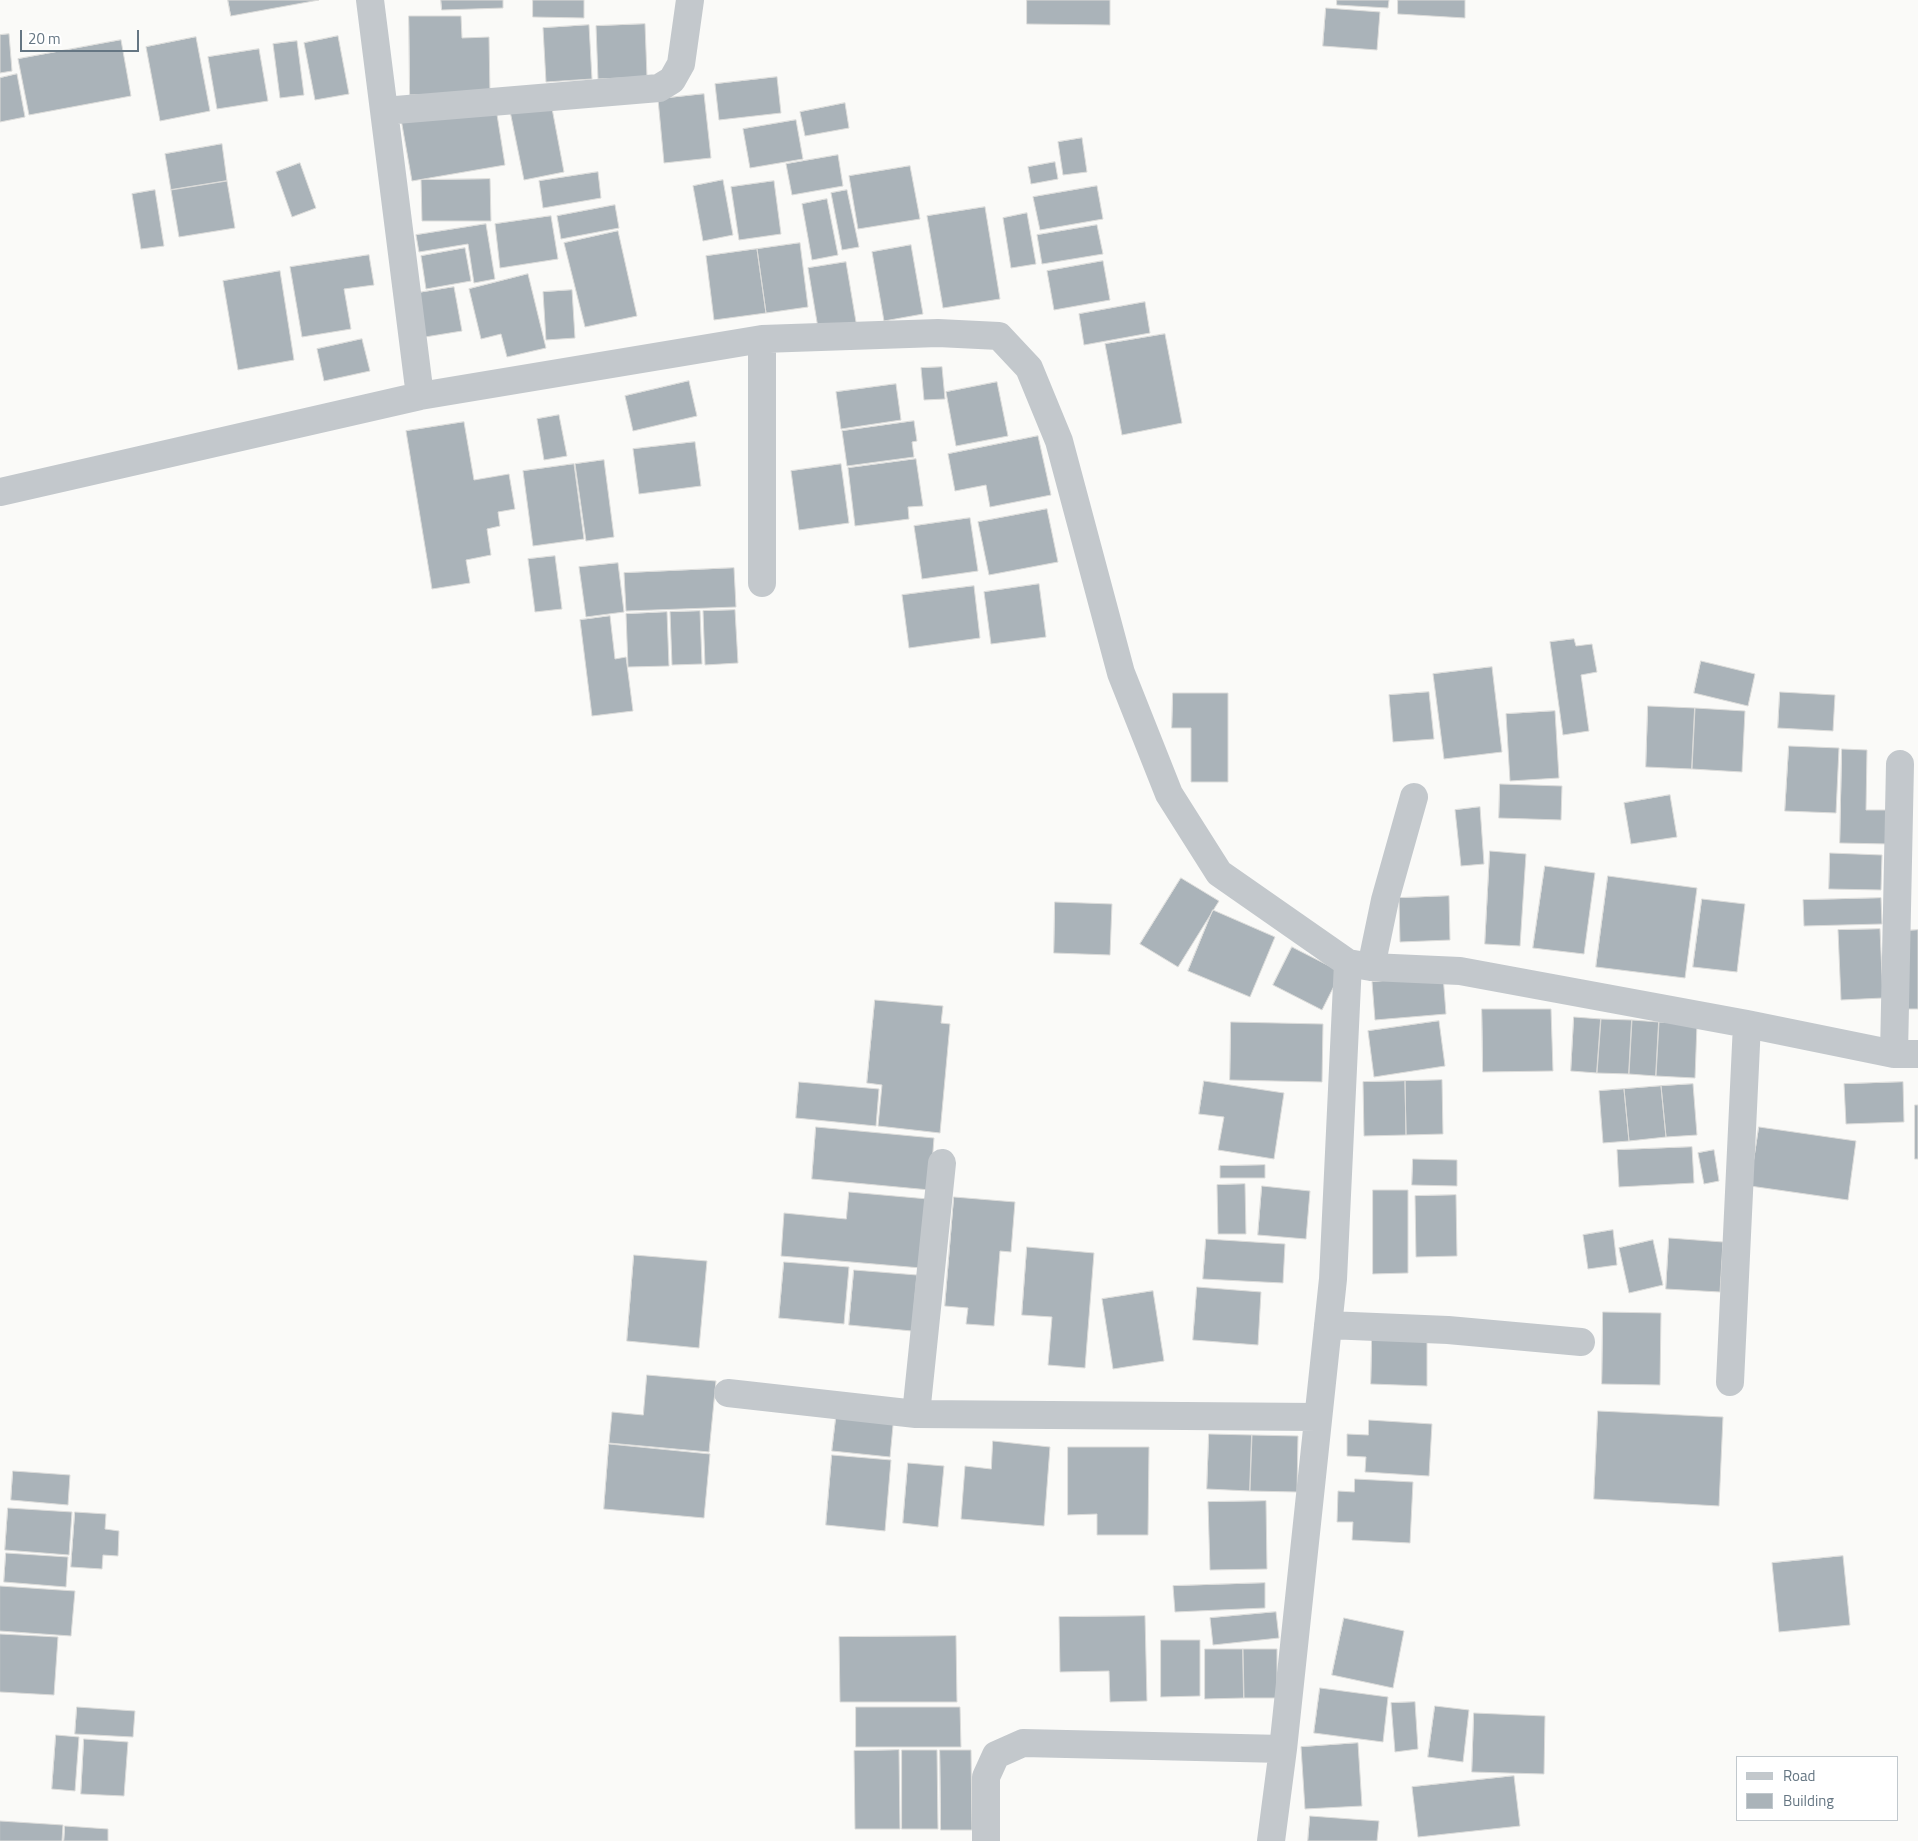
<!DOCTYPE html>
<html>
<head>
<meta charset="utf-8">
<style>
  body { margin:0 }
  #map { position:relative; width:1918px; height:1841px; overflow:hidden; background:#fafaf8; font-family:"Titillium Web",sans-serif }
  canvas { display:block }
  .legend { position:absolute; left:1736px; top:1756px; width:162px; height:65px; box-sizing:border-box; background:#fff; border:1px solid #c1c8cd; margin:0; padding:6px 9px; list-style:none; font-size:15px; color:#657683 }
  .legend li { display:flex; align-items:center; gap:10px; height:25px }
  .legend b { width:25px; border:1px solid #c1c8cd }
  .scale { position:absolute; left:20px; top:30px; width:119px; height:22px; box-sizing:border-box; border:2px solid #657683; border-top:0; padding-left:6px; font-size:15px; line-height:18px; white-space:nowrap; color:#657683; -webkit-text-stroke:4px #fff; paint-order:stroke }
</style>
</head>
<body>
<div id="map">
<canvas width="1918" height="1841"></canvas>
<ul class="legend">
<li><b style="height:6px;background:#c3c8cc"></b>Road</li>
<li><b style="height:14px;background:#aab3b9"></b>Building</li>
</ul>
<div class="scale">20 m</div>
</div>
<script>
const context = document.querySelector('canvas').getContext('2d');
context.lineJoin = 'round';
function paint(path, color) { context.fillStyle = color; context.fill(path, 'evenodd'); }
function trace(path, color, width, dash) { context.strokeStyle = color; context.lineWidth = width; context.lineCap = dash ? 'butt' : 'round'; context.setLineDash(dash || []); context.stroke(path); }
const building = new Path2D(`
  M228 0H319L231 16Z
  M441 0H503V8L442 10Z
  M533 0H584V18L533 17Z
  M1027 0H1110V25L1027 24Z
  M1337 0H1389L1388 8 1337 5Z
  M1398 0H1465V18L1398 14Z
  M1326 8 1380 12 1377 50 1323 46Z
  M409 16H461L462 38 489 37 490 93 410 95Z
  M645 24 647 77 598 79 596 26Z
  M589 25 592 79 546 82 543 28Z
  M9 34 12 71 0 73V35Z
  M338 36 349 94 315 100 304 43Z
  M196 37 210 111 160 121 146 47Z
  M121 40 131 96 29 115 18 59Z
  M297 41 304 95 280 98 273 44Z
  M259 49 268 101 217 109 208 57Z
  M17 74 25 117 0 122V78Z
  M777 77 781 113 719 120 715 84Z
  M704 94 711 158 664 163 658 99Z
  M495 102 505 165 412 181 401 119Z
  M551 103 564 172 524 180 510 111Z
  M845 103 849 128 805 136 800 112Z
  M796 120 803 159 750 168 743 129Z
  M1082 138 1087 172 1063 175 1058 142Z
  M222 144 227 181 171 190 165 154Z
  M838 155 843 186 792 195 786 164Z
  M1055 162 1058 179 1031 184 1028 167Z
  M300 163 316 208 292 217 276 172Z
  M910 166 920 219 858 229 849 176Z
  M598 172 601 198 543 208 539 181Z
  M490 179 491 221H422L421 180Z
  M723 180 733 235 703 241 693 186Z
  M227 181 235 228 179 237 171 190Z
  M774 181 781 234 739 240 731 187Z
  M1097 186 1103 219 1040 230 1033 197Z
  M155 190 164 246 141 249 132 194Z
  M847 190 859 247 842 250 831 193Z
  M827 199 838 255 812 260 802 204Z
  M615 205 619 228 561 239 557 216Z
  M985 207 1000 299 943 308 927 216Z
  M1027 213 1036 264 1011 268 1003 218Z
  M551 216 558 259 500 268 495 224Z
  M486 224 495 279 474 283 468 244 419 252 416 235Z
  M1097 225 1103 254 1042 264 1037 235Z
  M618 231 637 316 585 327 564 243Z
  M800 243 808 307 766 313 757 249Z
  M911 245 923 314 884 321 872 252Z
  M465 248 471 281 426 289 421 256Z
  M757 249 766 313 714 320 706 256Z
  M369 255 374 285 344 289 351 329 302 337 290 267Z
  M1103 261 1110 300 1054 310 1047 271Z
  M846 262 857 328 819 334 808 268Z
  M280 271 294 360 238 370 223 281Z
  M528 274 546 348 507 357 501 334 481 339 469 289Z
  M454 287 462 331 425 337 417 293Z
  M572 290 575 338 546 340 543 292Z
  M1145 302 1150 333 1084 345 1079 314Z
  M1165 334 1182 423 1122 435 1105 344Z
  M362 339 370 371 324 381 317 349Z
  M942 367 945 399 924 400 921 368Z
  M689 381 697 416 633 431 625 396Z
  M997 382 1008 436 956 446 946 392Z
  M896 384 901 420 841 429 836 392Z
  M559 415 567 456 544 460 537 419Z
  M914 421 917 441 912 442 914 457 847 466 842 431Z
  M464 422 474 480 509 474 515 509 498 512 500 526 487 529 491 555 466 560 470 583 432 589 406 431Z
  M1038 436 1051 495 990 507 986 485 955 491 948 454Z
  M695 442 701 486 639 494 633 449Z
  M916 459 923 506 908 507 909 519 855 526 848 468Z
  M604 460 614 537 586 541 575 464Z
  M574 464 584 539 533 546 523 471Z
  M841 464 849 523 799 530 791 471Z
  M1047 509 1058 562 989 575 978 522Z
  M970 518 978 571 922 579 914 526Z
  M555 556 562 609 535 612 528 559Z
  M618 563 624 612 586 617 579 567Z
  M734 568 736 607 626 611 624 573Z
  M1039 584 1046 637 991 644 984 592Z
  M974 586 980 638 909 648 902 595Z
  M735 610 738 663 705 665 703 611Z
  M700 611 702 664 672 665 670 612Z
  M667 612 669 666 628 667 626 614Z
  M610 616 615 659 626 657 633 711 592 716 580 620Z
  M1574 639 1576 646 1592 644 1597 672 1581 675 1589 731 1563 735 1550 642Z
  M1701 661 1755 674 1748 706 1694 693Z
  M1492 667 1502 752 1444 759 1433 674Z
  M1429 692 1434 739 1393 742 1389 695Z
  M1780 692 1835 695 1833 731 1778 728Z
  M1173 693H1228V782H1191V728H1172Z
  M1648 706 1695 708 1692 769 1646 767Z
  M1695 708 1745 711 1742 772 1692 769Z
  M1555 711 1559 778 1510 781 1506 714Z
  M1789 746 1839 748 1836 813 1785 811Z
  M1842 749 1867 750 1866 810H1888V844L1840 843Z
  M1500 784 1562 786 1561 820 1499 818Z
  M1670 795 1677 837 1631 844 1624 803Z
  M1480 807 1484 864 1461 866 1455 810Z
  M1490 851 1526 854 1520 946 1485 944Z
  M1830 853 1882 855 1881 890 1829 889Z
  M1545 866 1595 873 1584 954 1533 948Z
  M1608 876 1697 888 1685 978 1596 967Z
  M1181 878 1219 901 1178 967 1140 944Z
  M1449 896 1450 940 1400 942 1399 898Z
  M1881 898 1882 924 1804 926 1803 900Z
  M1702 899 1745 904 1737 972 1693 967Z
  M1055 902 1112 904 1110 955 1054 953Z
  M1213 910 1275 937 1250 997 1188 971Z
  M1880 929 1883 998 1841 1000 1838 930Z
  M1918 930V1009H1905L1900 931Z
  M1292 947 1341 972 1322 1010 1273 985Z
  M1443 975 1446 1014 1375 1020 1372 982Z
  M875 1000 943 1006 941 1023 950 1024 940 1133 878 1126 882 1085 867 1083Z
  M1482 1009H1551L1553 1071 1483 1072Z
  M1574 1017 1601 1019 1597 1073 1571 1071Z
  M1601 1019 1632 1020 1629 1074 1597 1073Z
  M1632 1020 1659 1022 1656 1076 1629 1074Z
  M1439 1021 1445 1066 1374 1077 1368 1031Z
  M1231 1022 1323 1024 1322 1082 1230 1080Z
  M1659 1022 1697 1024 1695 1078 1656 1076Z
  M1442 1080 1443 1134 1406 1135 1405 1081Z
  M1204 1081 1284 1093 1274 1159 1218 1150 1224 1117 1199 1114Z
  M1405 1081 1406 1135 1364 1136 1363 1082Z
  M799 1082 879 1089 876 1126 796 1118Z
  M1903 1082 1904 1122 1846 1124 1844 1084Z
  M1693 1084 1697 1135 1666 1137 1661 1086Z
  M1661 1086 1666 1137 1629 1141 1624 1089Z
  M1624 1089 1629 1141 1603 1143 1599 1091Z
  M1915 1105H1918V1159H1915Z
  M816 1127 934 1138 930 1190 812 1179Z
  M1759 1127 1856 1141 1848 1200 1750 1186Z
  M1692 1147 1694 1183 1619 1187 1617 1150Z
  M1714 1150 1719 1181 1704 1184 1698 1153Z
  M1413 1159 1457 1160V1186L1412 1185Z
  M1265 1165V1178H1220V1166Z
  M1245 1184 1246 1234H1218L1217 1185Z
  M1262 1186 1310 1191 1306 1239 1258 1235Z
  M1373 1190H1408V1273L1373 1274Z
  M849 1192 928 1199 921 1268 781 1256 784 1213 846 1219Z
  M1456 1195 1457 1256 1416 1257 1415 1196Z
  M954 1197 1015 1202 1011 1252 1000 1251 994 1326 966 1324 968 1308 945 1306Z
  M1613 1230 1617 1265 1588 1269 1583 1235Z
  M1669 1238 1723 1242 1720 1292 1666 1289Z
  M1206 1239 1285 1244 1283 1283 1203 1279Z
  M1653 1240 1663 1285 1629 1293 1619 1248Z
  M1027 1247 1094 1253 1085 1368 1048 1365 1052 1317 1022 1315Z
  M634 1255 707 1261 699 1348 627 1341Z
  M784 1262 849 1267 844 1324 779 1318Z
  M854 1270 917 1275 912 1331 849 1325Z
  M1197 1287 1261 1292 1258 1345 1193 1340Z
  M1153 1291 1164 1361 1113 1369 1102 1299Z
  M1603 1312 1661 1313 1660 1385 1602 1384Z
  M1372 1339 1427 1340V1386L1371 1384Z
  M647 1375 716 1381 709 1452 609 1443 612 1412 643 1415Z
  M837 1409 894 1415 890 1457 832 1451Z
  M1598 1411 1723 1417 1719 1506 1594 1499Z
  M1369 1420 1432 1424 1429 1476 1365 1472 1366 1457 1347 1456V1434L1368 1435Z
  M1209 1434 1252 1435 1250 1491 1207 1489Z
  M1252 1435 1298 1436 1297 1492 1250 1491Z
  M993 1441 1050 1447 1044 1526 961 1519 965 1466 991 1469Z
  M609 1444 710 1454 704 1518 604 1509Z
  M1068 1447H1149L1148 1535H1097V1514L1068 1515Z
  M832 1455 891 1460 885 1531 826 1525Z
  M908 1463 944 1466 938 1527 903 1523Z
  M13 1471 70 1475 68 1505 11 1500Z
  M1355 1479 1413 1482 1410 1543 1352 1540 1353 1522H1337L1338 1491 1354 1492Z
  M1266 1501 1267 1569 1210 1570 1208 1502Z
  M8 1508 72 1512 69 1555 5 1550Z
  M75 1512 106 1514 105 1529 119 1531 118 1556 103 1555 102 1569 71 1567Z
  M6 1553 68 1557 66 1587 4 1582Z
  M1843 1556 1850 1625 1779 1632 1772 1563Z
  M1265 1583V1608L1175 1612 1173 1586Z
  M0 1586 75 1591 71 1636 0 1631Z
  M1276 1612 1279 1638 1213 1645 1210 1618Z
  M1145 1616 1147 1701 1110 1702 1109 1671 1060 1672 1059 1617Z
  M1344 1618 1404 1631 1393 1688 1332 1675Z
  M0 1634 58 1637 54 1695 0 1692Z
  M956 1636 957 1702H840L839 1637Z
  M1161 1640H1200V1696L1161 1697Z
  M1205 1649H1243L1244 1698 1205 1699Z
  M1243 1649H1277V1698H1244Z
  M1320 1688 1388 1697 1383 1742 1314 1733Z
  M1415 1702 1418 1749 1395 1752 1391 1703Z
  M1435 1706 1469 1710 1463 1762 1428 1757Z
  M77 1707 135 1711 133 1737 75 1734Z
  M856 1707H960L961 1747H856Z
  M1474 1713 1545 1716 1544 1774 1472 1772Z
  M56 1735 79 1737 75 1791 52 1789Z
  M84 1739 128 1742 124 1796 81 1794Z
  M1358 1743 1362 1806 1305 1809 1301 1747Z
  M899 1750 900 1829H855L854 1751Z
  M902 1750H937L938 1829H902Z
  M940 1750H971L972 1830H941Z
  M1514 1776 1520 1826 1418 1837 1412 1787Z
  M1310 1816 1379 1821 1377 1841H1308Z
  M0 1821 63 1825 62 1841H0Z
  M65 1826 108 1829V1841H64Z`);
const minor = new Path2D(`
  M370 0 420 396 762 339 938 333 999 336 1029 368 1059 441 1121 673 1169 794 1219 873 1348 963 1371 967 1460 971 1747 1024 1894 1054H1918
  M384 111 659 88 672 80 681 64 690 0
  M0 492 420 396
  M762 583V339
  M1371 967 1385 900 1414 797
  M1894 1054 1900 764
  M1328 1325 1448 1330 1581 1342
  M1730 1382 1747 1024
  M728 1393 916 1414 1318 1417
  M916 1414 942 1163
  M986 1841V1777L996 1755 1023 1743 1283 1749
  M1271 1841 1283 1749 1333 1279 1348 963`);
paint(building, '#aab3b9');
trace(building, '#dcdcda', 1);
trace(minor, '#c3c8cc', 28);
</script>
</body>
</html>
